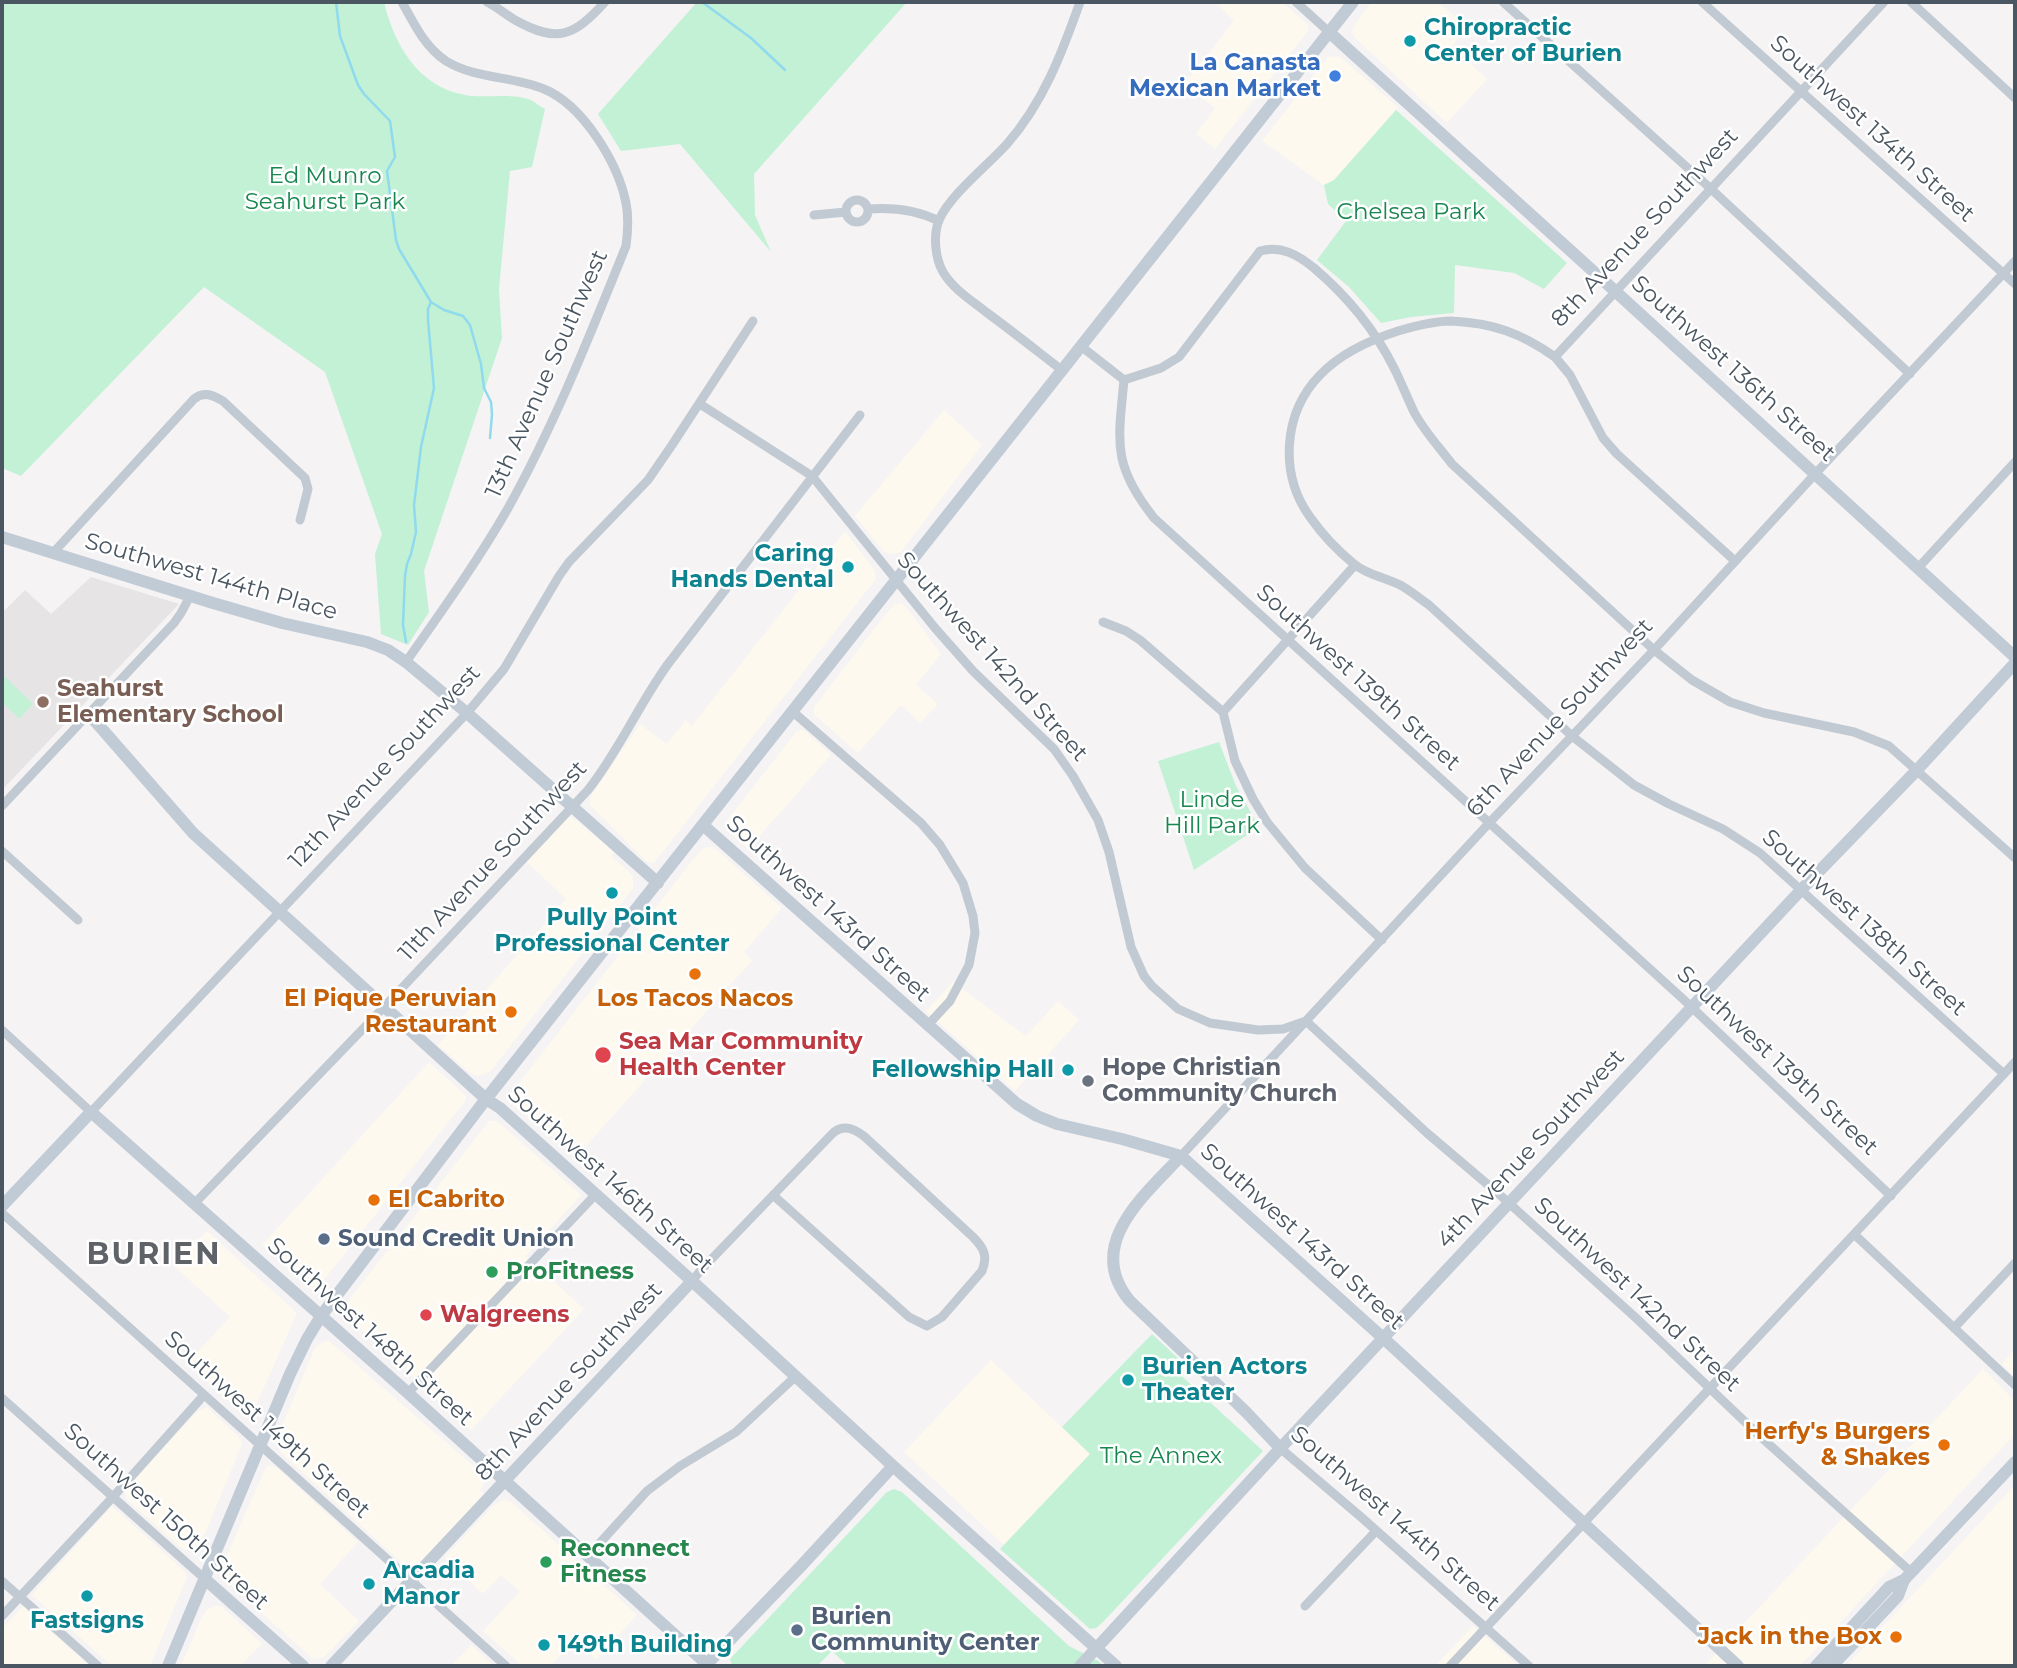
<!DOCTYPE html>
<html>
<head>
<meta charset="utf-8">
<style>
  body { margin:0 }
  #map { position:relative; width:2017px; height:1668px; overflow:hidden; background:#f5f3f3; font-family:Montserrat,sans-serif }
  canvas { display:block }
  .frame { position:absolute; inset:0; border:4px solid #4a5661; pointer-events:none }
</style>
</head>
<body>
<div id="map">
<canvas width="2017" height="1668"></canvas>
<div class="frame"></div>
</div>
<script>
const context = document.querySelector('canvas').getContext('2d');
context.lineJoin = 'round';
function paint(path, color) { context.fillStyle = color; context.fill(path, 'evenodd'); }
function trace(path, color, width, dash) { context.strokeStyle = color; context.lineWidth = width; context.lineCap = dash ? 'butt' : 'round'; context.setLineDash(dash || []); context.stroke(path); }
function drawText(font, color, halo, rows, align = 'center') {
  context.font = font + ' Montserrat,sans-serif'; context.lineWidth = 5; context.setLineDash([]); context.textBaseline = 'middle'; context.strokeStyle = halo; context.fillStyle = color; for (const [text, x, y, turn = 0] of rows) {
    context.save(); context.translate(x, y); context.rotate((+turn || 0) * Math.PI / 180); context.textAlign = isNaN(turn) ? turn : align; if (halo) context.strokeText(text, 0, 0); context.fillText(text, 0, 0); context.restore();
  }
}
const commercial = new Path2D(`
  M1219 2H1282L1309 26 1308 31 1215 149 1196 134 1215 108 1184 84 1234 21 1217 4Z
  M1372 2H1438L1468 28 1452 46 1487 79 1447 123 1356 39 1352 32 1353 27Z
  M1334 56 1340 57 1398 107 1334 180 1324 185 1262 141 1328 57Z
  M944 410 982 445 901 552 892 554 884 552 855 516Z
  M845 531 875 571 876 579 654 863 647 862 589 804 591 796 640 724 667 744 686 720 692 726Z
  M901 603 906 607 941 654 916 685 938 704 920 723 901 705 858 753 817 717 814 714V707L889 610 895 604Z
  M801 730 805 731 831 755 748 849 728 831 725 823 796 732Z
  M572 817 614 852 611 856 633 876V888L490 1072 479 1076 471 1074 438 1045 566 899 527 862 567 818Z
  M706 847H714L782 908 744 952 752 960 749 964 577 1156 513 1105 511 1093 699 852Z
  M953 982 1026 1036 1058 1001 1079 1020 1015 1091 926 1011Z
  M429 1062 466 1096V1100L319 1286 312 1290 262 1245Z
  M489 1121H497L581 1195 526 1256 584 1309 471 1430 348 1317V1301Z
  M207 1231 297 1313 254 1410 247 1414 241 1413 187 1363 230 1317 173 1265Z
  M329 1341 484 1475V1484L480 1490 484 1494 421 1562 413 1566H405L279 1451 282 1446 276 1440 315 1348 322 1342Z
  M2015 1349V1377L2002 1364Z
  M991 1360 1090 1454 1004 1545 904 1452Z
  M1983 1369 2015 1401V1434L1800 1666H1704Z
  M207 1407 240 1438 242 1444 200 1546 194 1551 184 1550 127 1500 124 1491 198 1411Z
  M270 1465 277 1468 358 1542 320 1584 359 1621 325 1656 318 1659 312 1658 227 1582 223 1575V1564L266 1467Z
  M2015 1485V1666H1846L1972 1531Z
  M503 1500 510 1501 637 1615 596 1660 575 1640 551 1666H522L483 1631 520 1591 501 1575 483 1594 444 1558 494 1505Z
  M112 1506 184 1571 187 1577 150 1666H112L32 1595Z
  M23 1606 89 1666H2V1629Z
  M217 1606 222 1607 262 1644 240 1666H181L201 1619 207 1609Z
  M1473 1626 1519 1666H1435Z
  M471 1645 494 1666H451Z`);
const education = new Path2D(`
  M91 577 179 604 2 790V613L25 590 51 614Z`);
const green = new Path2D(`
  M2 2H384C394 44 418 87 465 95 486 99 511 92 531 100 535 102 540 107 545 109L532 167 510 171 499 289 502 338 424 571 429 612 408 645 381 634 375 554 382 534 325 372 204 287 21 476 2 468Z
  M697 2H907L754 174 755 215 771 252 680 144 621 151 598 114Z
  M1396 110 1567 263 1544 289 1514 273 1455 265 1454 313 1411 317 1381 323 1349 287 1317 260 1346 221 1328 204 1324 185 1334 180Z
  M4 676 33 704 19 719 2 702V678Z
  M1219 742 1236 786 1259 827 1194 870 1158 761Z
  M1152 1334 1180 1360 1173 1368 1263 1451 1103 1622 1096 1628 1090 1629 1000 1549 1090 1454 1062 1427Z
  M894 1489 902 1492 1069 1646 1098 1661 1104 1666H848L832 1651 817 1666H732L730 1659 887 1492Z`);
const stream = new Path2D(`
  M336 2 340 36 358 85 364 94 390 121 395 157 387 171 396 240 399 249 431 302 428 309V320L434 388 421 447 414 505 416 532 411 554 407 564 405 576 403 625 406 642
  M702 2 751 38 785 70
  M431 302 444 310 463 316 470 325 481 364 484 388 491 402 492 414 490 438`);
const street = new Path2D(`
  M402 2C414 24 425 47 446 61 475 79 513 76 544 89 583 105 618 163 626 203 629 218 628 231 626 246 590 335 554 426 507 510 477 562 441 612 406 662
  M487 2C497 7 505 14 515 20 558 44 574 36 605 2
  M1296 2 1329 32
  M1503 2 1710 188 1910 374
  M1702 2 2015 284
  M1884 2 1555 357C1521 333 1493 323 1451 321 1434 321 1415 326 1398 331 1370 340 1341 353 1320 375 1283 413 1279 474 1310 517 1322 534 1338 551 1354 564 1367 575 1387 578 1402 586 1411 591 1420 599 1429 605L1572 736 1634 785 1669 804 1723 829 1760 853 2004 1074
  M1911 2 2015 98
  M846 211a11 11 0 1 1 22 0a11 11 0 1 1-22 0Z
  M868 209C893 207 917 210 939 221
  M814 215 846 212
  M1082 347 1124 380 1161 368 1179 357 1260 251C1281 245 1298 255 1314 268 1348 297 1374 328 1394 368 1401 382 1407 397 1414 412 1424 431 1439 447 1452 464L1654 650 1692 680 1730 702 1764 713 1854 732 1889 746 2015 858
  M1555 357 1570 375 1603 438 1617 454 1735 561
  M1063 371C1037 351 1012 331 986 312 971 300 953 289 943 272 935 258 933 235 939 220 951 194 987 166 1007 144 1043 103 1062 53 1080 2
  M1124 380C1118 443 1112 465 1154 518L1683 999 1891 1196
  M700 404 812 476 935 628 973 671 1054 749 1073 776 1098 820 1109 852 1131 947 1144 976 1152 986 1178 1009 1210 1023 1258 1030 1283 1029 1306 1021 1427 1133 1500 1195 1636 1318 1762 1438 1911 1572
  M53 553 194 399C204 391 213 395 223 401L305 478 308 489 300 520
  M1918 568 2015 462
  M1103 622 1126 631 1140 640 1223 712 1235 761 1253 799 1267 822 1305 868 1382 940
  M792 711 921 823 940 845 963 883 973 916 975 933 969 965 950 1001 927 1026
  M1223 712 1355 565
  M2 806 174 623 181 613 190 596
  M2 851 78 920
  M2 1030 91 1112 467 713 504 669 559 576 569 562 648 480 672 445 753 321
  M1181 1156 1490 822 1654 650 1816 473 2015 261
  M194 1204 385 1006 588 790C619 751 639 704 668 664L860 415
  M2 1213 506 1666
  M1855 1235 2015 1385
  M692 1281 701 1270 832 1134C843 1123 855 1129 865 1137L973 1237C984 1248 988 1256 982 1271L942 1317 927 1326 909 1317 773 1195
  M1954 1328 2015 1263
  M408 1393 596 1194
  M2 1398 206 1580
  M1280 1448 1361 1517 1529 1666
  M588 1556 647 1491 680 1466 736 1432 796 1376
  M2 1581 98 1666
  M1305 1606 1376 1531
  M2 1616 112 1498 204 1395
  M1450 1666 2015 1062`);
const secondary = new Path2D(`
  M1329 32 1615 291 2015 657
  M2 537 213 603 282 623 367 642 388 650 406 662 467 713 658 883
  M88 713 193 833 486 1099 500 1108 692 1281 893 1466 1116 1666
  M703 825 1017 1104 1037 1116 1057 1124 1122 1139 1181 1156 1393 1347 1738 1666
  M1181 1156C1145 1195 1083 1245 1130 1301L1246 1412 1280 1448
  M2 1206 91 1112 408 1393 709 1666
  M206 1580 303 1666
  M168 1666 290 1374 307 1339 321 1316 486 1099 1353 2
  M331 1666 692 1281
  M705 1666 802 1565 893 1466
  M1080 1666 1275 1454 1801 890 1917 770 2015 663
  M1816 1666 1889 1587 1904 1580
  M1832 1666 1898 1596 1904 1580 2015 1462`);
const markers = [
  [1410,41,7,"#0f9aa8"],
  [1335,76,7,"#3f7fe0"],
  [848,567,7,"#0f9aa8"],
  [43,702,7,"#8d6e63"],
  [612,893,7,"#0f9aa8"],
  [695,974,7,"#e8710a"],
  [511,1012,7,"#e8710a"],
  [603,1055,9,"#e0444e"],
  [1068,1070,7,"#0f9aa8"],
  [1088,1081,7,"#6b7280"],
  [374,1200,7,"#e8710a"],
  [324,1239,7,"#5c6f8a"],
  [492,1272,7,"#2e9e5b"],
  [426,1315,7,"#e0444e"],
  [1128,1380,7,"#0f9aa8"],
  [1944,1445,7,"#e8710a"],
  [546,1562,7,"#2e9e5b"],
  [369,1584,7,"#0f9aa8"],
  [87,1596,7,"#0f9aa8"],
  [797,1630,7,"#5c6f8a"],
  [1896,1637,7,"#e8710a"],
  [544,1645,7,"#0f9aa8"]
];
const cultureNames = [
  ["Chiropractic",1424,28],
  ["Center of Burien",1424,54],
  ["Caring",834,554,"right"],
  ["Hands Dental",834,580,"right"],
  ["Pully Point",612,918,"center"],
  ["Professional Center",612,944,"center"],
  ["Fellowship Hall",1054,1070,"right"],
  ["Burien Actors",1142,1367],
  ["Theater",1142,1393],
  ["Arcadia",383,1571],
  ["Manor",383,1597],
  ["Fastsigns",87,1621,"center"],
  ["149th Building",558,1645]
];
const shopNames = [
  ["La Canasta",1321,63],
  ["Mexican Market",1321,89]
];
const streetNames = [
  ["Southwest 134th Street",1872,129,42],
  ["8th Avenue Southwest",1645,228,-47],
  ["Southwest 136th Street",1733,369,42],
  ["13th Avenue Southwest",547,374,-66],
  ["Southwest 144th Place",211,577,16],
  ["Southwest 142nd Street",992,657,48],
  ["Southwest 139th Street",1358,678,42],
  ["6th Avenue Southwest",1560,718,-47],
  ["12th Avenue Southwest",385,767,-47],
  ["11th Avenue Southwest",493,861,-47],
  ["Southwest 143rd Street",828,909,42],
  ["Southwest 138th Street",1864,923,42],
  ["Southwest 139th Street",1777,1061,43],
  ["4th Avenue Southwest",1531,1149,-47],
  ["Southwest 146th Street",610,1180,42],
  ["Southwest 143rd Street",1302,1237,42],
  ["Southwest 142nd Street",1637,1295,43],
  ["Southwest 148th Street",370,1332,42],
  ["8th Avenue Southwest",569,1382,-47],
  ["Southwest 149th Street",267,1425,42],
  ["Southwest 150th Street",166,1517,42],
  ["Southwest 144th Street",1395,1519,41]
];
const parkNames = [
  ["Ed Munro",325,176],
  ["Seahurst Park",325,202],
  ["Chelsea Park",1411,212],
  ["Linde",1212,800],
  ["Hill Park",1212,826],
  ["The Annex",1161,1456]
];
const educationNames = [
  ["Seahurst",57,689],
  ["Elementary School",57,715]
];
const foodNames = [
  ["El Pique Peruvian",497,999],
  ["Restaurant",497,1025],
  ["Los Tacos Nacos",695,999,"center"],
  ["El Cabrito",388,1200,"left"],
  ["Herfy's Burgers",1930,1432],
  ["& Shakes",1930,1458],
  ["Jack in the Box",1882,1637]
];
const healthNames = [
  ["Sea Mar Community",619,1042],
  ["Health Center",619,1068],
  ["Walgreens",440,1315]
];
const worshipNames = [
  ["Hope Christian",1102,1068],
  ["Community Church",1102,1094]
];
const serviceNames = [
  ["Sound Credit Union",338,1239],
  ["Burien",811,1617],
  ["Community Center",811,1643]
];
const leisureNames = [
  ["ProFitness",506,1272],
  ["Reconnect",560,1549],
  ["Fitness",560,1575]
];
const districtNames = [
  ["BURIEN",154,1255]
];
paint(commercial, '#fdf9ef');
paint(education, '#e6e4e5');
paint(green, '#c3f1d5');
trace(stream, '#90daee', 2.5);
trace(street, '#c1cad2', 9);
trace(secondary, '#c1cbd6', 12);
for (const [x, y, r, color] of markers) { const dot = new Path2D(); dot.arc(x, y, r, 0, 2 * Math.PI); context.fillStyle = color; context.fill(dot); trace(dot, '#fff', 2.5); }
drawText('bold 23px', '#0d838f', '#fff', cultureNames, 'left');
drawText('bold 23px', '#366cbe', '#fff', shopNames, 'right');
drawText('23px', '#4a5661', '#fff', streetNames);
drawText('23px', '#17864f', '#fff', parkNames);
drawText('bold 23px', '#785e54', '#fff', educationNames, 'left');
drawText('bold 23px', '#c56008', '#fff', foodNames, 'right');
drawText('bold 23px', '#be3a42', '#fff', healthNames, 'left');
drawText('bold 23px', '#5b616d', '#fff', worshipNames, 'left');
drawText('bold 23px', '#4e5e75', '#fff', serviceNames, 'left');
drawText('bold 23px', '#27864d', '#fff', leisureNames, 'left');
context.letterSpacing = '2px';
drawText('bold 30px', '#5f6368', '#fff', districtNames);
context.letterSpacing = '0px';
</script>
</body>
</html>
